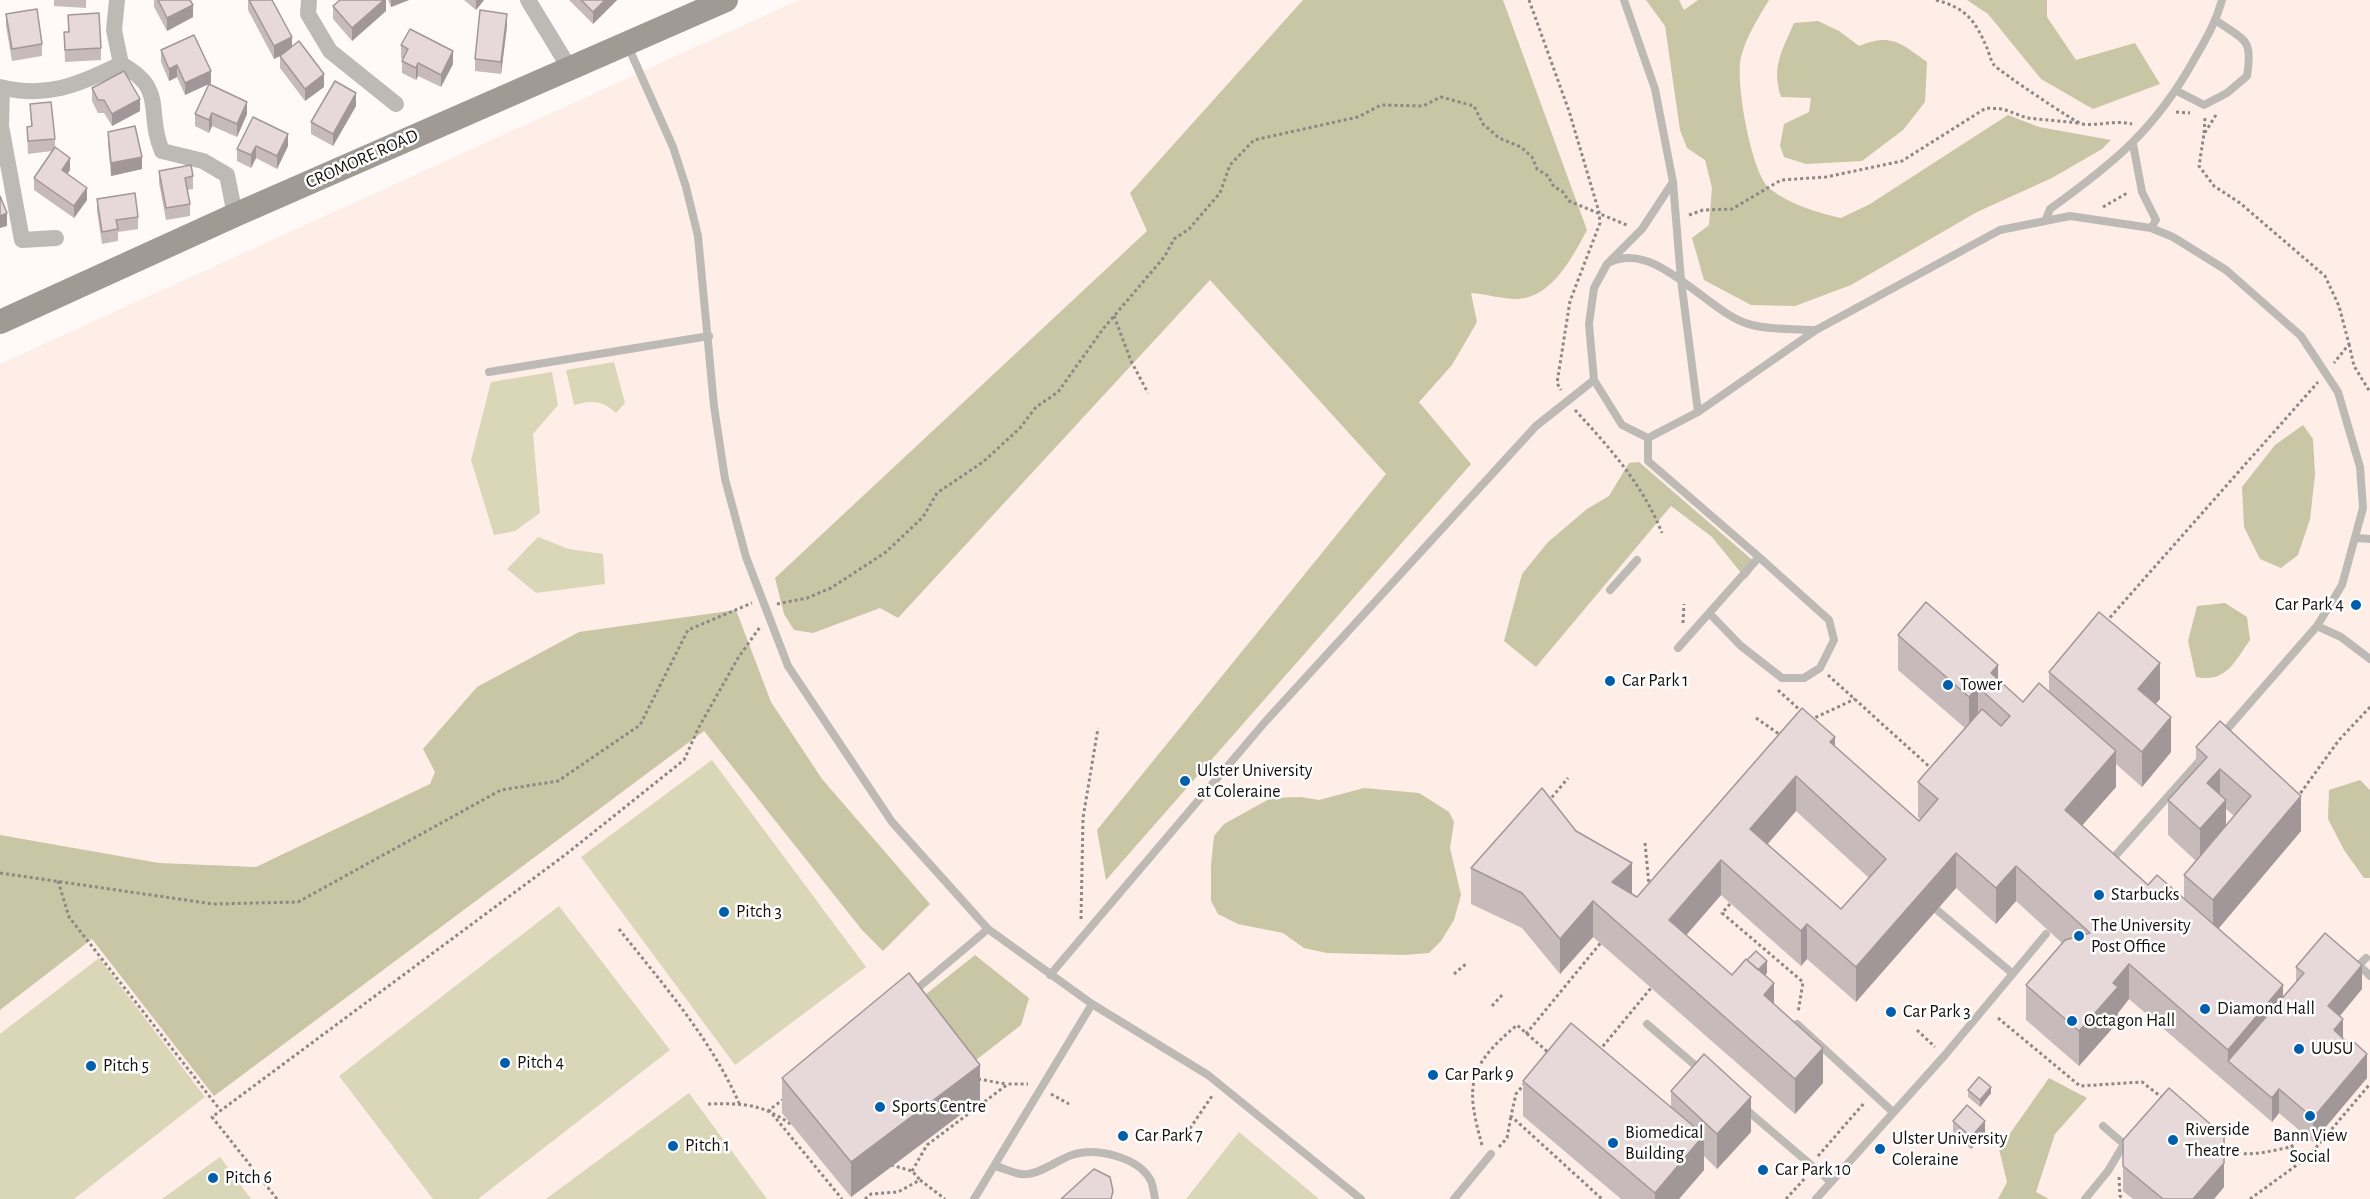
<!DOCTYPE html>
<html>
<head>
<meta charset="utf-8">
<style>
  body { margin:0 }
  canvas { display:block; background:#fffaf7 }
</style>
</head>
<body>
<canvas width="2370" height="1199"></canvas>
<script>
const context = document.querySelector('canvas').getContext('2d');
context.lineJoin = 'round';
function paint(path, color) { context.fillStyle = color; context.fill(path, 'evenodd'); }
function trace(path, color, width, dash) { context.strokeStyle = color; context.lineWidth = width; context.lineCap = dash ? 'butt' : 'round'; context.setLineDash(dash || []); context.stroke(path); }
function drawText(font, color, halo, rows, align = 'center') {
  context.font = font + ' "Alegreya Sans",sans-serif'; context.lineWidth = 5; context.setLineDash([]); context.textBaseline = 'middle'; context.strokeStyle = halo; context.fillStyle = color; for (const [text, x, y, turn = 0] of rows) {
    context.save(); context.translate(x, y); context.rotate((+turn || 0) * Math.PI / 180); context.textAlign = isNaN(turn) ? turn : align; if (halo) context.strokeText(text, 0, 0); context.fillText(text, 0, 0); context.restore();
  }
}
const built = new Path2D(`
  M799 0H2370V1199H0V364Z`);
const green = new Path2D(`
  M614 362 625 403 616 413C602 400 592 400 574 405L566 370Z
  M552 372 558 405 533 434 540 513 515 531 494 535 471 460 491 382Z
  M538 537 569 549 603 554 605 584 536 593 507 569Z
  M712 760 866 967 735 1065 581 857Z
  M559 906 670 1050 478 1199H433L339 1076Z
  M99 958 205 1097 74 1199H0V1034Z
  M689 1093 767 1199H546Z
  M1239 1132 1319 1199H1186Z
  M220 1157 251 1199H162Z`);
const forest = new Path2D(`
  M1303 0H1503L1587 230C1573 256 1552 298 1517 299 1502 299 1486 294 1471 293L1477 322 1452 365 1419 402 1471 464 1106 880 1097 830 1386 474 1210 280 898 618 880 608 813 633 794 630 784 614 775 578 1147 231 1130 193Z
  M1646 0H1679L1684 10 1698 0H1769C1758 18 1746 37 1741 57 1735 80 1751 174 1770 189 1791 205 1816 212 1841 218L1870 204 2008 115 2039 127 2111 140 2102 149 2052 178 1977 212 1851 285 1795 306 1751 305 1704 280 1692 238 1709 225 1712 188 1705 160 1687 148 1680 130 1665 26Z
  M1967 0H2047V17L2076 60 2135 43 2160 84 2093 109 2041 79 1988 14Z
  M1818 21 1839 31 1859 46C1892 33 1900 43 1927 62L1925 102 1903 130 1862 161 1806 164 1784 157 1780 146 1784 124 1809 112 1811 98 1781 97C1771 67 1782 51 1794 23Z
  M2303 425 2313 439 2315 475 2310 519 2298 555 2281 568 2260 559 2244 527 2242 487 2275 445Z
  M1639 462 1757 564 1746 579 1712 537 1671 506 1536 667 1504 641 1522 574 1548 542 1587 509 1609 496 1629 463Z
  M2225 603 2247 617 2250 640C2234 662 2227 683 2196 677L2188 641 2197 606Z
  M736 610 771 702 822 779 930 904 883 951 862 930 704 731 214 1096 92 939 0 1010V835L159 863 256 867 430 784 435 772 423 749 477 687 579 632Z
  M2360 780 2370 790V878H2364L2344 850 2328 819 2329 790Z
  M1364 788 1419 793 1449 812 1454 822 1450 848 1461 895 1454 920 1441 941 1429 953 1405 955 1327 953 1304 948 1283 933 1238 924 1218 914 1211 901V865L1214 836 1224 824 1271 798 1301 797 1319 800Z
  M975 955 1029 998 1021 1025 971 1064 925 995Z
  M2049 1078 2087 1098 2055 1134 2036 1192 2049 1199H1998L2007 1182 1999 1149Z`);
const path = new Path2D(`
  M1529 0 1569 111 1599 212 1600 223 1570 301 1557 383 1561 390
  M1936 0C1966 8 1975 20 1987 48 1989 53 1991 61 1994 65 1999 71 2076 123 2082 124 2099 126 2115 120 2132 124
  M2176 112 2190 113
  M2216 115 2204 134 2199 166 2214 186 2240 203 2325 276 2339 306 2349 344 2334 363
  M2204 133 2205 118
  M2103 207 2129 192
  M1689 215 1703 210 1732 209 1781 180 1826 177 1902 161 1986 108 2003 109 2027 118 2079 123
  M1114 316 1131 361 1148 393
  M2349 344 2354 366 2370 392
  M1575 410C1610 448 1643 485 1662 533
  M777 604 807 598 831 588 886 552 923 517 937 493 983 462 1020 428 1036 407 1058 392 1103 329 1165 256 1174 239 1189 229 1220 193 1230 165 1254 140 1358 117 1381 105 1423 106 1441 97 1474 106 1483 124 1499 138 1521 147 1532 157 1537 169 1548 176 1554 187 1562 191 1569 201 1629 226
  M2106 622 2318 382
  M1683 623 1684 604
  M1828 675 1932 769
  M1778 690 1802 712
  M1756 718 1779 734 1782 732
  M1810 720 1855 699
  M2297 798 2339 740 2370 707
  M1548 802 1568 778
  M1645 843 1649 885
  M0 873 213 904 298 902 501 790 558 781 640 725 688 630 752 603
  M58 881 69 917 221 1111
  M1730 904 1722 913 1803 982 1798 1013
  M1081 919 1083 818 1098 728
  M619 929C662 983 711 1039 739 1103
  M1454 974 1467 963
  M1492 1006 1502 995
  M1998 1018 2080 1086 2142 1082 2164 1099
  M1917 1030 1935 1047
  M1526 1034 1603 940
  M1599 1051 1651 988
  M978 1079 1006 1084
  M1525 1083 1516 1094 1511 1116 1602 1199
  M1051 1094 1069 1104
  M784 1099 769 1110 842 1199
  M708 1104C745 1103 762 1104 792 1125
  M1154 1138 1182 1140 1212 1096
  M1482 1145C1465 1085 1468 1066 1517 1025L1550 1054
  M1499 1147 1507 1138 1511 1116
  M2221 1147C2243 1160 2268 1151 2291 1147L2308 1157
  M2291 1147 2304 1134
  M1818 1156 1865 1102
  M891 1165 912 1171 920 1180
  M912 1171 927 1145 1008 1084H1028
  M2119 1177 2120 1196 2123 1199
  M277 1199 212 1117 565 855 684 760 699 727 738 658 760 627
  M865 1199 871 1194 898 1192 920 1180 945 1199
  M1786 1199 1806 1177
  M2250 1199 2308 1157 2370 1084`);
const lane = new Path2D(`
  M1624 0 1655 89 1673 182 1681 280 1698 412
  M627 44 673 147 686 187 698 236 714 406 725 479 746 557 788 666 892 822 988 929 1092 1004 1208 1075 1361 1199
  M2177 91 2204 105 2227 93 2247 76C2253 38 2245 41 2217 21
  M2133 144 2142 192 2156 220 2151 228
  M1673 182 1642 229 1607 264 1594 288 1589 324 1594 380 1622 425 1648 438 1698 412 1816 330 2000 230 2070 216 2151 228 2173 237 2226 270 2301 336 2338 392 2360 467 2363 508 2342 585 2317 626 2221 736
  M2046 219 2050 209C2114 163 2156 129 2195 58 2206 39 2216 22 2222 0
  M1610 262C1659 240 1707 314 1752 325 1772 330 1795 329 1816 330
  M489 372 709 336
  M1648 438V461L1759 557 1678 648
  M2357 538 2370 539
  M1610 590 1637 560
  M1709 613 1741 646 1782 678H1804L1820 668 1834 640 1829 620 1759 557
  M2317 626 2341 637 2370 659
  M2108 864 2203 757
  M1937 910 2012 973
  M2366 958 2359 965 2370 976
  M1050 975 1265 722 1536 426 1594 380
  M912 993 988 929
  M1647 1024 1703 1072
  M1797 1024 1893 1112
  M1742 1106 1831 1182
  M995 1166C1003 1168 1013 1173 1021 1174 1038 1176 1057 1160 1072 1155 1096 1147 1139 1157 1151 1181 1153 1186 1154 1193 1155 1199
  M974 1199 1092 1004
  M1454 1199 1491 1154
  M1816 1199 1945 1055 2046 934
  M2085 1199 2108 1171 2124 1144 2103 1126`);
const street = new Path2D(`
  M117 0 114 30 121 64C168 90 145 111 162 151L203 161 227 175 235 215
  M309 0 308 14 330 51 396 104
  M528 0 570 69
  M0 87C49 99 78 84 121 64
  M2 88 1 126 22 240 56 238`);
const secondary = new Path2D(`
  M0 322 235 215 726 0`);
const wall = new Path2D(`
  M54 0H86V8L54 6Z
  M154 0H190L193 17 167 31 154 7Z
  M248 0H272L292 46 324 87 305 101 280 68V56L274 59 248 10Z
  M386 0V11L352 41 333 19V6Z
  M388 0H409L391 7Z
  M464 0H484L476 10Z
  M569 0H617L593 24Z
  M6 14 42 44V56L12 61 6 26Z
  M68 15 101 48V60L65 62 64 32H68Z
  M507 26 501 74 475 71V59Z
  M401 45 453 64 441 87 418 76 416 80 402 73V61L404 59 401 58Z
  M161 50 211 83 185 95 177 77 169 81 161 62Z
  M92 88 140 111 112 126 104 113H98L92 101Z
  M247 102V114L237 137 212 126 209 133 195 126V114Z
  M30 104 55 139V148L70 170 67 174 87 200 74 218 34 190V178L52 151 28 154 27 127 31 126Z
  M356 106 333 146 311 134V122Z
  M253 117 288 146 277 169 256 158 251 168 237 161V149Z
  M108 132 142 169 111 176 108 145Z
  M159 171 193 176V189L187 190 190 204V216L166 220 159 183Z
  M97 199 138 217V229L118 232V241L102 244 97 211Z
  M1898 635 1998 680 2023 702 2049 692V672L2160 699 2156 704 2171 752 2142 787 2116 764V787L2082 825 2148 885 2184 899V875L2196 861 2168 835V800L2196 768V747L2301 831 2218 929 2283 997 2296 982V967L2362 989 2340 1016 2343 1039 2367 1078 2313 1142 2279 1113 2272 1122 2129 999 2118 1013V1022L2079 1066 2026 1020V985L2062 943 2016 901 1996 924 1956 888 1856 1002 1807 959 1801 966 1721 895 1686 935 1732 975 1767 973 1765 975 1774 1004 1823 1083 1795 1114 1593 937 1560 974 1522 928 1471 904V868L1576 831 1632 894 1637 897 1835 746 1919 821 1920 819 1918 817V782L1965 728 1898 670ZM2226 809 2234 816 2226 826ZM1796 811 1869 878 1841 909 1768 844Z
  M782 1078 980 1100 851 1197 782 1113Z
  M1523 1081 1671 1107V1091L1751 1132 1717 1169 1704 1156V1170L1679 1199H1621L1523 1116Z
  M1968 1090 1991 1093 1980 1107 1968 1097Z
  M1953 1121 1985 1133 1971 1149 1953 1134Z
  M2123 1140 2224 1187 2214 1199H2133L2123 1191Z`);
const shadedWall = new Path2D(`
  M384 0H386V11L352 41V28Z
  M391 0H409L391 7Z
  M476 0H484L476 10Z
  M605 0H617L593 24V12Z
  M193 5V17L167 31V18Z
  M507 14V26L501 74V62Z
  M292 37V49L274 59V46Z
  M453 51V64L441 87V75Z
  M418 63V76L416 80V68Z
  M177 65V77L169 81V69Z
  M211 71V83L185 95V83Z
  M324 74V87L305 101V89Z
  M356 93V106L333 146V134Z
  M140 99V111L112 126V114Z
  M247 102V114L237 137V124Z
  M212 113V126L209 133V120Z
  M288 134V146L277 169V156Z
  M256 146V158L251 168V155Z
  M142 157V169L111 176V163Z
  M70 158V170L62 183V170Z
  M87 188V200L74 218V206Z
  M7 213V226L0 228V216Z
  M2160 663V699L2138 724V689Z
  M1998 665V700L1991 673Z
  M1978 687V722L1969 732V697Z
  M2171 717V752L2142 787V752Z
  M1835 737V772L1830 742Z
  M2116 751V787L2065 845V810Z
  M2220 769V804L2207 783Z
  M1796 776V811L1750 864V829Z
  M2301 796V831L2213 935V900Z
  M2226 800V835L2200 864V829Z
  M1956 853V888L1856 1002V967Z
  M1721 860V895L1669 955V920Z
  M1632 863V898L1612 882Z
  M2016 866V901L1996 924V888Z
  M1593 901V937L1560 974V939Z
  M1807 924V959L1801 966V931Z
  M1767 961V973L1746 994V982Z
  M2129 964V999L2118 1013V1022L2079 1066V1031L2113 983Z
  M2362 965V989L2328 1030V1006Z
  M1774 983V1018L1764 995Z
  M2283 985V1021L2228 1061V1050Z
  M2343 1019V1043L2334 1030Z
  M1823 1048V1083L1795 1114V1079Z
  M2367 1054V1078L2313 1142V1118Z
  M980 1065V1100L851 1197V1162Z
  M1991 1087V1093L1980 1107V1100Z
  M2279 1089V1113L2272 1122V1098Z
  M1751 1097V1132L1717 1169V1134Z
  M1985 1121V1133L1971 1149V1137Z
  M1704 1135V1170L1679 1199H1655V1193Z
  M2224 1163V1187L2214 1199H2193Z`);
const building = new Path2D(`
  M158 0H190L193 5 167 18Z
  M249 0H272L292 37 274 46Z
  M340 0H384L352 28 333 6Z
  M581 0H605L593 12Z
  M37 9 42 44 12 49 6 14Z
  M480 10 507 14 501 62 475 59Z
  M99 13 101 48 65 50 64 32H69L68 15Z
  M410 29 453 51 441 75 418 63 416 68 402 61 408 49 401 45Z
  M194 35 211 71 185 83 177 65 169 69 161 50Z
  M299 41 324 74 305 89 280 56Z
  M124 71 140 99 112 114 104 100H98L92 88Z
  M335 81 356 93 333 134 311 122Z
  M209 84 247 102 237 124 212 113 209 120 195 114Z
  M51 102 55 139 28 141 27 127 32 126 30 104Z
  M253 117 288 134 277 156 256 146 251 155 237 149Z
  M135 126 142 157 111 163 108 132Z
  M55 147 70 158 62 170 87 188 74 206 34 178Z
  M191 165 193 176 185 178 190 204 166 208 159 171Z
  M135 193 138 217 116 220 118 229 102 232 97 199Z
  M0 196 7 213 0 216Z
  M1926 602 1998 665 1991 673 2023 702 2039 683 2116 751 2065 810 2148 885 2157 875 2283 985 2228 1050 2129 964 2113 983 2118 987 2079 1031 2026 985 2065 940 2090 933 2016 866 1996 888 1956 853 1856 967 1807 924 1801 931 1721 860 1669 920 1732 975 1746 959 1774 983 1764 995 1823 1048 1795 1079 1593 901 1560 939 1522 893 1471 868 1542 788 1576 831 1632 863 1612 882 1637 897 1802 708 1835 737 1830 742 1919 821 1938 799 1918 782 1922 777 1982 709 2001 726 2010 716 1978 687 1969 697 1898 635ZM1796 776 1886 859 1841 909 1750 829Z
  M2099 612 2160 663 2138 689 2171 717 2142 752 2049 672Z
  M2220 721 2301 796 2213 900 2184 875 2251 796 2220 769 2207 783 2226 800 2200 829 2168 800 2207 757 2196 747Z
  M2325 933 2362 965 2328 1006 2343 1019 2334 1030 2351 1046 2354 1042 2367 1054 2313 1118 2279 1089 2272 1098 2228 1061 2304 973 2296 967Z
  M1756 951 1767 961 1758 970 1747 960Z
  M909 973 980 1065 851 1162 782 1078Z
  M1571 1023 1704 1135 1655 1193 1523 1081Z
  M1704 1054 1751 1097 1717 1134 1671 1091Z
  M1979 1077 1991 1087 1980 1100 1968 1090Z
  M2169 1088 2224 1136V1163L2193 1199H2163L2123 1166V1140Z
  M1967 1105 1985 1121 1971 1137 1953 1121Z
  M1094 1169 1110 1177 1113 1191 1111 1199H1061Z`);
const markers = [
  [2356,605,6,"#005fac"],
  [1610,681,6,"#005fac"],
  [1948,685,6,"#005fac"],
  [1185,781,6,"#005fac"],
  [2099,895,6,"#005fac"],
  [724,912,6,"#005fac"],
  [2079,936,6,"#005fac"],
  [2205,1009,6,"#005fac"],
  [1891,1012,6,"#005fac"],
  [2072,1021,6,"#005fac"],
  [2299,1049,6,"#005fac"],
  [505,1063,6,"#005fac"],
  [91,1066,6,"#005fac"],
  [1433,1075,6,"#005fac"],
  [880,1107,6,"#005fac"],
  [2310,1116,6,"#005fac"],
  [1123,1136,6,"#005fac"],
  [2173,1140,6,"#005fac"],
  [1613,1143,6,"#005fac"],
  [673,1146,6,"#005fac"],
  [1880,1149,6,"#005fac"],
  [1763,1170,6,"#005fac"],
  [213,1178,6,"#005fac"]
];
const streetNames = [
  ["CROMORE ROAD",362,159,-24]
];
const poiNames = [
  ["Car Park 4",2344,605,"right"],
  ["Car Park 1",1622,681],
  ["Tower",1960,685],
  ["Ulster University",1197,771],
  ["at Coleraine",1197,792],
  ["Starbucks",2111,895],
  ["Pitch 3",736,912],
  ["The University",2091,926],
  ["Post Office",2091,947],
  ["Diamond Hall",2217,1009],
  ["Car Park 3",1903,1012],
  ["Octagon Hall",2084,1021],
  ["UUSU",2311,1049],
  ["Pitch 4",517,1063],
  ["Pitch 5",103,1066],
  ["Car Park 9",1445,1075],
  ["Sports Centre",892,1107],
  ["Riverside",2185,1130],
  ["Theatre",2185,1151],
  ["Biomedical",1625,1133],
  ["Building",1625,1154],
  ["Car Park 7",1135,1136],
  ["Bann View",2310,1136,"center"],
  ["Social",2310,1157,"center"],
  ["Ulster University",1892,1139],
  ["Coleraine",1892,1160],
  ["Pitch 1",685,1146],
  ["Car Park 10",1775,1170],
  ["Pitch 6",225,1178]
];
paint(built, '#ffeee7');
paint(green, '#d9d7b7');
paint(forest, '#c8c6a5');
trace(path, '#8d8886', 3, [3, 3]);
trace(lane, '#bdbab6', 8);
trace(street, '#bdbab6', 16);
trace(secondary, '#9f9a94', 24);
paint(wall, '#c7babb');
paint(shadedWall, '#a29798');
paint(building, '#e7d8d9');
trace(building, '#a29798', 1.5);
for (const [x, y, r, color] of markers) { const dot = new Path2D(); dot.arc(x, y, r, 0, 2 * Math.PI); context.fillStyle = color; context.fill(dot); trace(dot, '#fff', 2); }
drawText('18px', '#14100e', '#fff', streetNames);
drawText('18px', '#14100e', '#fff', poiNames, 'left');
</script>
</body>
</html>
